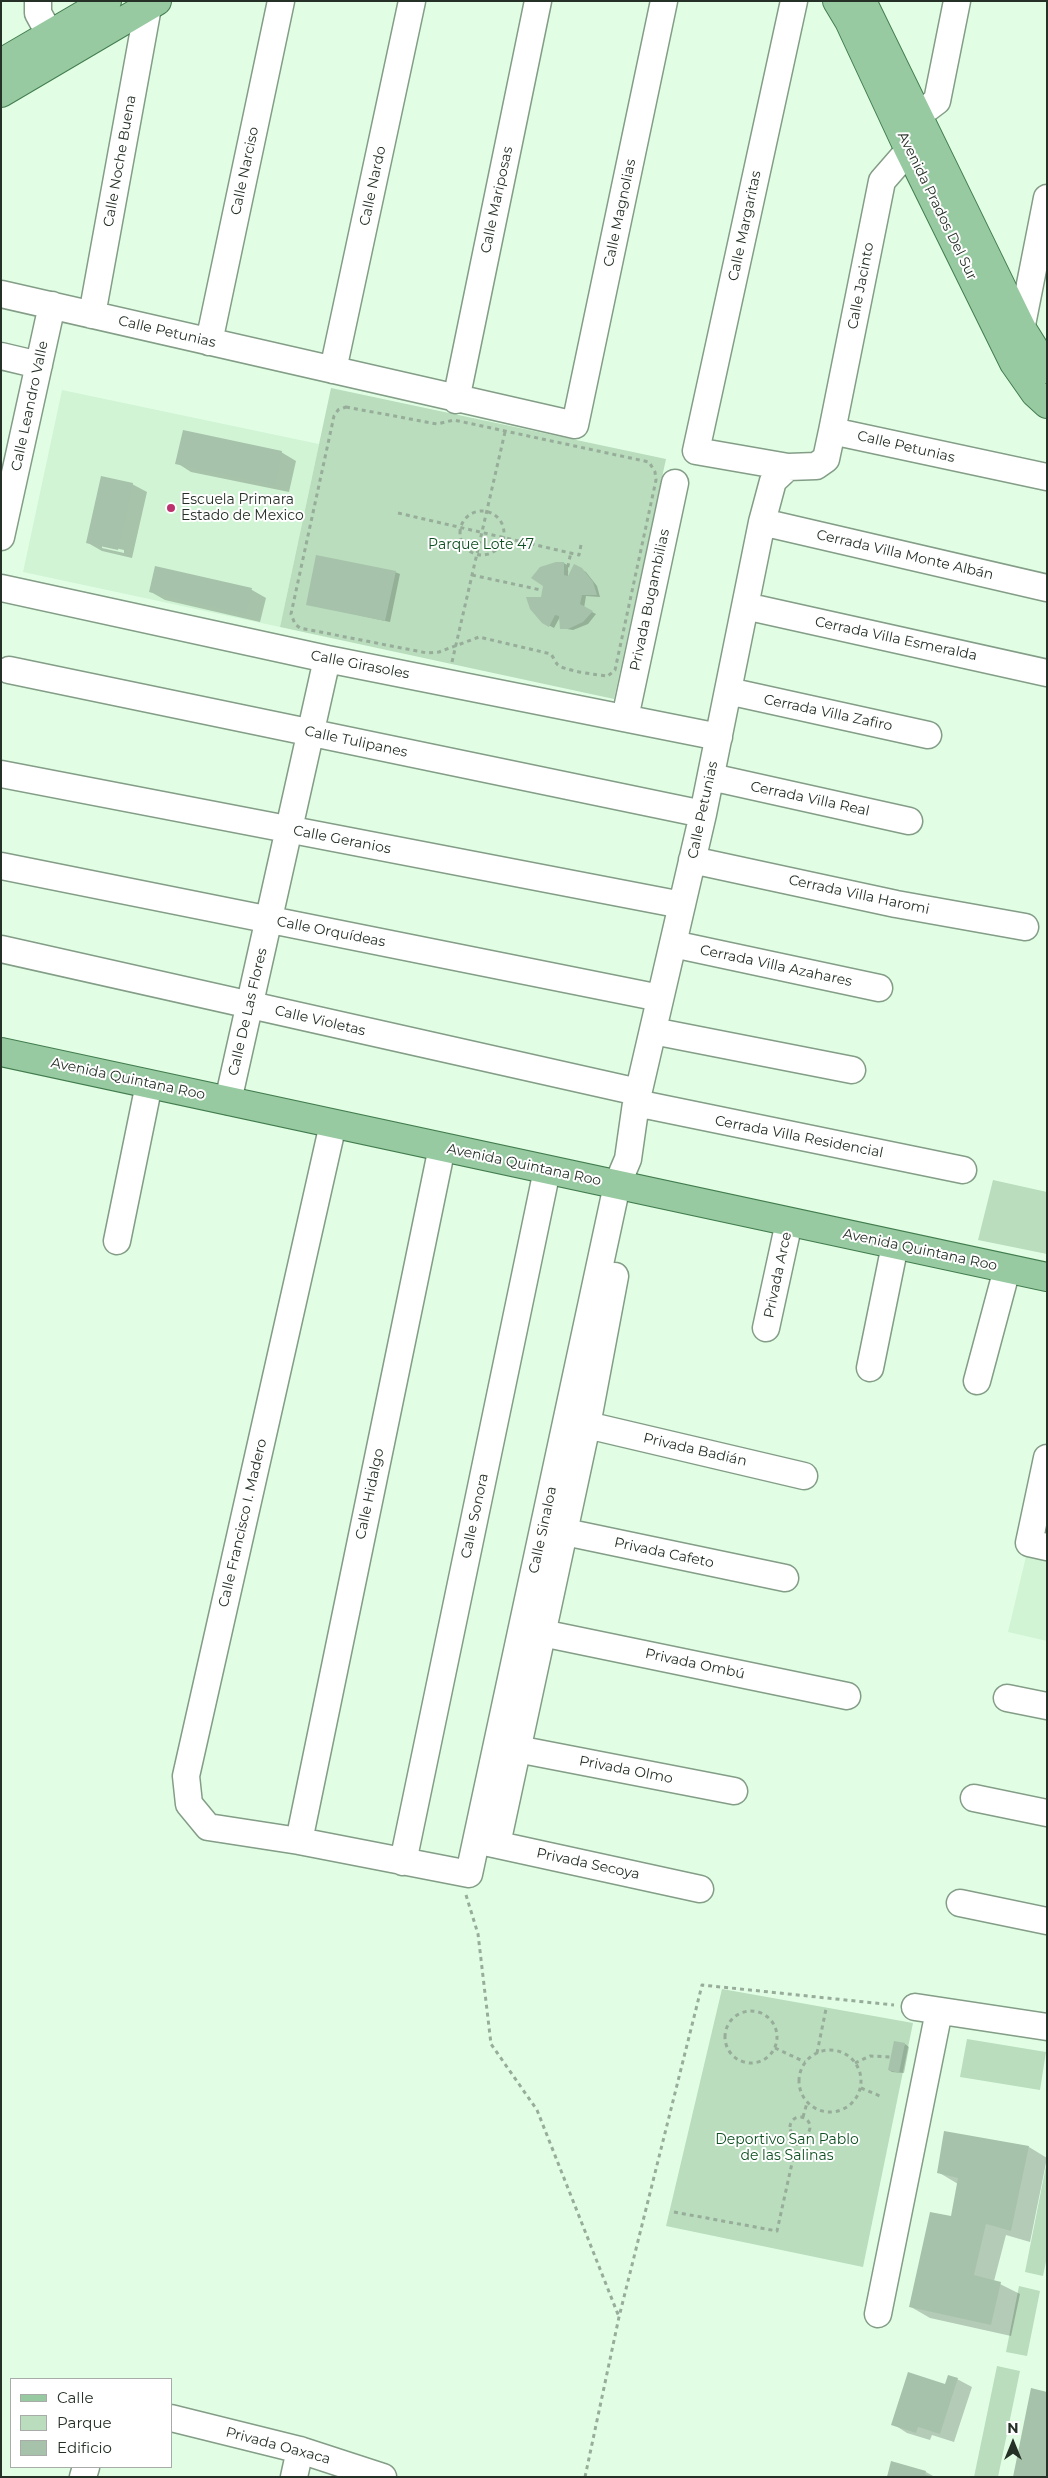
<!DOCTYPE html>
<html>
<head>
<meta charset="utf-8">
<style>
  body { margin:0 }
  #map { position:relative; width:1048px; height:2478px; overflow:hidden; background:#e1fee5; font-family:Montserrat,sans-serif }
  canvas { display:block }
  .frame { position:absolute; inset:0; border:2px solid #253026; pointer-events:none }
  .legend { position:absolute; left:10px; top:2378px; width:162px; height:90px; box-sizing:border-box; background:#fff; border:1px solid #a8aca8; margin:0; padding:6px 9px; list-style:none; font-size:15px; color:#253026 }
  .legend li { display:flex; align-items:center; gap:10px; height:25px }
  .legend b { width:25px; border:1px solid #a8aca8 }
  .north { position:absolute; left:988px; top:2418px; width:50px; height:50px; -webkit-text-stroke:4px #fff; paint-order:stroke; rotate:0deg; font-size:14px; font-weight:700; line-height:20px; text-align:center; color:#253026 }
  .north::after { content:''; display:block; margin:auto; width:18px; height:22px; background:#253026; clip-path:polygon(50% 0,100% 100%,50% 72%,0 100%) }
</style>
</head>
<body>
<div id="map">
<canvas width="1048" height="2478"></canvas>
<div class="frame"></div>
<ul class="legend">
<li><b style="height:6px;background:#98caa2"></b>Calle</li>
<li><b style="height:14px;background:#b9ddbd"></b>Parque</li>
<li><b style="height:14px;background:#a7c2aa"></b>Edificio</li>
</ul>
<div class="north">N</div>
</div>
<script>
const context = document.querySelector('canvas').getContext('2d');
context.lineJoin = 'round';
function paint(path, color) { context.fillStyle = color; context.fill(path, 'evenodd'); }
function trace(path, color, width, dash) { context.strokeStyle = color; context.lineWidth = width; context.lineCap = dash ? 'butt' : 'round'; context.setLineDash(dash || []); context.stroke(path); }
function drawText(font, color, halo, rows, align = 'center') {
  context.font = font + ' Montserrat,sans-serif'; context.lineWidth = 4; context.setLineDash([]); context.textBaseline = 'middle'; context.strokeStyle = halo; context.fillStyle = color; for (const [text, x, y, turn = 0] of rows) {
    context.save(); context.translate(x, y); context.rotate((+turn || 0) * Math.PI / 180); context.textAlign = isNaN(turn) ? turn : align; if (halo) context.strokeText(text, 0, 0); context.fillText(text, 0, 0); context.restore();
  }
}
const built = new Path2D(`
  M62 390 319 444 280 627 23 572Z
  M1047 1468V1641L1008 1632Z`);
const green = new Path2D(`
  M331 388 666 459 614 699 280 627Z
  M993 1180 1047 1192V1254L978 1240Z
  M722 1989 913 2023 863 2267 666 2226Z
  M967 2039 1046 2052 1040 2090 960 2077Z
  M1047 2161V2257L1043 2276 1025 2272Z
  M1019 2286 1040 2291 1027 2356 1006 2352Z
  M997 2366 1020 2371 998 2477H974Z`);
const shadow = new Path2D(`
  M281 452 296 461 289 492 191 472 177 463Z
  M132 484 147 492 132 558 102 551 88 543ZM102 545 124 550V553L102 548Z
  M564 563 568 566V578L575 566 586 572 597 586 600 597 586 596 584 608 596 614 588 624 573 630 561 628V615L554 628 543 622 542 598Z
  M395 572 400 574 390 622 307 604Z
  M252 590 266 598 260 622 165 600 151 592Z
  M905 2044 909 2047 904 2073 892 2072 889 2070Z
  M1029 2147 1047 2158 1030 2242 1006 2235 994 2281 1020 2294 1011 2336 930 2318 911 2307 952 2217 958 2184 938 2172Z
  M957 2379 972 2387 954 2442 932 2435 930 2440 907 2433 893 2424Z
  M892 2463 926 2472 935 2477H887Z`);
const building = new Path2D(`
  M183 430 282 451 275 485 175 464Z
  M101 476 133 483 118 550 86 543Z
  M316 555 396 571 385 621 306 605Z
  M556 562H564V575L568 576 574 564 582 568 593 582 597 595H582L580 604 593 611 583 622 568 629H560L559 616 555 615 549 627 542 623 530 609 526 597H541L543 605 541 597 543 586 531 578 540 567Z
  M155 566 252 588 246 614 149 592Z
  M894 2041 905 2043 899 2073 888 2070Z
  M944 2131 1029 2146 1011 2231 986 2224 974 2275 1001 2282 991 2325 909 2307 930 2212 951 2216 958 2178 937 2173Z
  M908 2372 945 2384 948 2375 958 2378 940 2434 918 2427 916 2433 891 2425Z
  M1031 2388 1047 2392V2477H1013Z
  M891 2461 926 2471 925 2474 931 2477H887Z`);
const path = new Path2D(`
  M346 407 437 424 454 420 649 462 655 472 656 480 615 670 608 676C599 675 563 671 557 664 555 661 553 657 551 654L479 637 439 652 427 653 300 628 295 624 291 614 334 416 338 410Z
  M460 533a22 22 0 1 1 44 0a22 22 0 1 1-44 0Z
  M398 513 579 555 581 545
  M472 575 541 590
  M566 575 571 552
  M452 662 505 432
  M466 1895 478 1934 491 2044 537 2110 619 2317
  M725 2037a26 26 0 1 1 52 0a26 26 0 1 1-52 0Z
  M775 2048 805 2062
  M799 2081a31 31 0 1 1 62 0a31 31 0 1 1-62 0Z
  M817 2053 826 2009
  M855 2063 870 2056 890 2057
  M861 2088 880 2096
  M803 2117 807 2103
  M790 2127a10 10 0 1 1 20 0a10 10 0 1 1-20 0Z
  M674 2212 777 2231 798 2136
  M585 2477 619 2317 702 1985 894 2005`);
const minor = new Path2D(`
  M38 1V13L50 35
  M917 116 937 101 957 1
  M1 294 575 425 664 1
  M92 315 148 7
  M1019 340 1047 198
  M209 342 281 1
  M1 356 39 365
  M333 370 412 1
  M456 400 538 1
  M832 431 882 181 909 150
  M788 467 696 451 794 1
  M762 522 1047 588
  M1 537 52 305
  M1 588 327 659 719 737
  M745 606 1047 673
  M9 670 703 814
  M728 691 928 735
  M625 718 675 483
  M1 774 682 905
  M711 777 909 821
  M692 860 896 904 1025 927
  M1 866 660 998
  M673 944 879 988
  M1 949 638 1092
  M653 1031 852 1070
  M228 1101 327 659
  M636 1103 963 1170
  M333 1124 186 1776 189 1804 208 1827 299 1841 469 1874 617 1185 628 1159 636 1103 703 814 762 522 773 481 788 467 816 466 826 459 832 431 1047 477
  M117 1241 149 1084
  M766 1328 789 1222
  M870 1368 895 1245
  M977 1381 1007 1269
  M587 1425 804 1476
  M1047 1458 1029 1543 1047 1547
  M546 1528 785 1578
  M542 1633 847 1696
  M1007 1698 1047 1706
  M517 1749 734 1791
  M974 1798 1047 1813
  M299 1841 442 1147
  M480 1841 700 1889
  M497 1844 587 1425 615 1276
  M403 1862 547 1170
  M960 1903 1047 1921
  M915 2007 1047 2027
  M878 2314 939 2011
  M171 2418 300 2450 383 2477
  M83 2477 86 2467
  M294 2477 300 2450`);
const major = new Path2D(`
  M837 1 849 21 909 150 1014 363 1035 393 1047 404
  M862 1 1022 329 1047 369
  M1 63 107 1
  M1 93 157 1
  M1 1052 1047 1277`);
const markers = [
  [171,508,5,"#bb326e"]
];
const streetNames = [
  ["Calle Noche Buena",120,161,-80],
  ["Calle Narciso",245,171,-78],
  ["Calle Nardo",373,186,-78],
  ["Calle Mariposas",497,200,-78],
  ["Avenida Prados Del Sur",937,206,64],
  ["Calle Magnolias",620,213,-78],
  ["Calle Margaritas",745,226,-78],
  ["Calle Jacinto",861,286,-79],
  ["Calle Petunias",167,332,13],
  ["Calle Leandro Valle",30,406,-78],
  ["Calle Petunias",906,447,13],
  ["Cerrada Villa Monte Albán",905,555,13],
  ["Privada Bugambilias",650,600,-78],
  ["Cerrada Villa Esmeralda",896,639,12],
  ["Calle Girasoles",360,665,11],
  ["Cerrada Villa Zafiro",828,713,12],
  ["Calle Tulipanes",356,742,12],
  ["Cerrada Villa Real",810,799,12],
  ["Calle Petunias",703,810,-78],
  ["Calle Geranios",342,840,11],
  ["Cerrada Villa Haromi",859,895,12],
  ["Calle Orquídeas",331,932,11],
  ["Cerrada Villa Azahares",776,966,12],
  ["Calle De Las Flores",248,1012,-77],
  ["Calle Violetas",320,1021,13],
  ["Avenida Quintana Roo",128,1079,12],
  ["Cerrada Villa Residencial",799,1137,11],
  ["Avenida Quintana Roo",524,1165,12],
  ["Avenida Quintana Roo",920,1250,12],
  ["Privada Arce",778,1275,-78],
  ["Privada Badián",695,1450,13],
  ["Calle Hidalgo",370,1494,-78],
  ["Calle Sonora",475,1516,-78],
  ["Calle Francisco I. Madero",243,1523,-77],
  ["Calle Sinaloa",543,1530,-78],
  ["Privada Cafeto",664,1553,12],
  ["Privada Ombú",695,1664,12],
  ["Privada Olmo",626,1770,11],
  ["Privada Secoya",588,1864,12],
  ["Privada Oaxaca",278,2446,15]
];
const poiNames = [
  ["Escuela Primara",181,500],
  ["Estado de Mexico",181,516]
];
const parkNames = [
  ["Parque Lote 47",481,545],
  ["Deportivo San Pablo",787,2140],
  ["de las Salinas",787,2156]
];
paint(built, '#d1f4d5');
paint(green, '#b9ddbd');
paint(shadow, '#0003');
paint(building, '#a7c2aa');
trace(minor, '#839d86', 29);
trace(major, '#437d4e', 30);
trace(path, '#97ad9a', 3, [4, 4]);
trace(minor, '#fff', 26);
trace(major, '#98caa2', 28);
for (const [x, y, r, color] of markers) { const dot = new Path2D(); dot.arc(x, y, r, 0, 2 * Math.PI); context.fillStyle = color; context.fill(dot); trace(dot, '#fff', 2); }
drawText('14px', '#253026', '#fff', streetNames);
drawText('14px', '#253026', '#fff', poiNames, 'left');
drawText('14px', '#0e5021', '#fff', parkNames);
</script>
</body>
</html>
